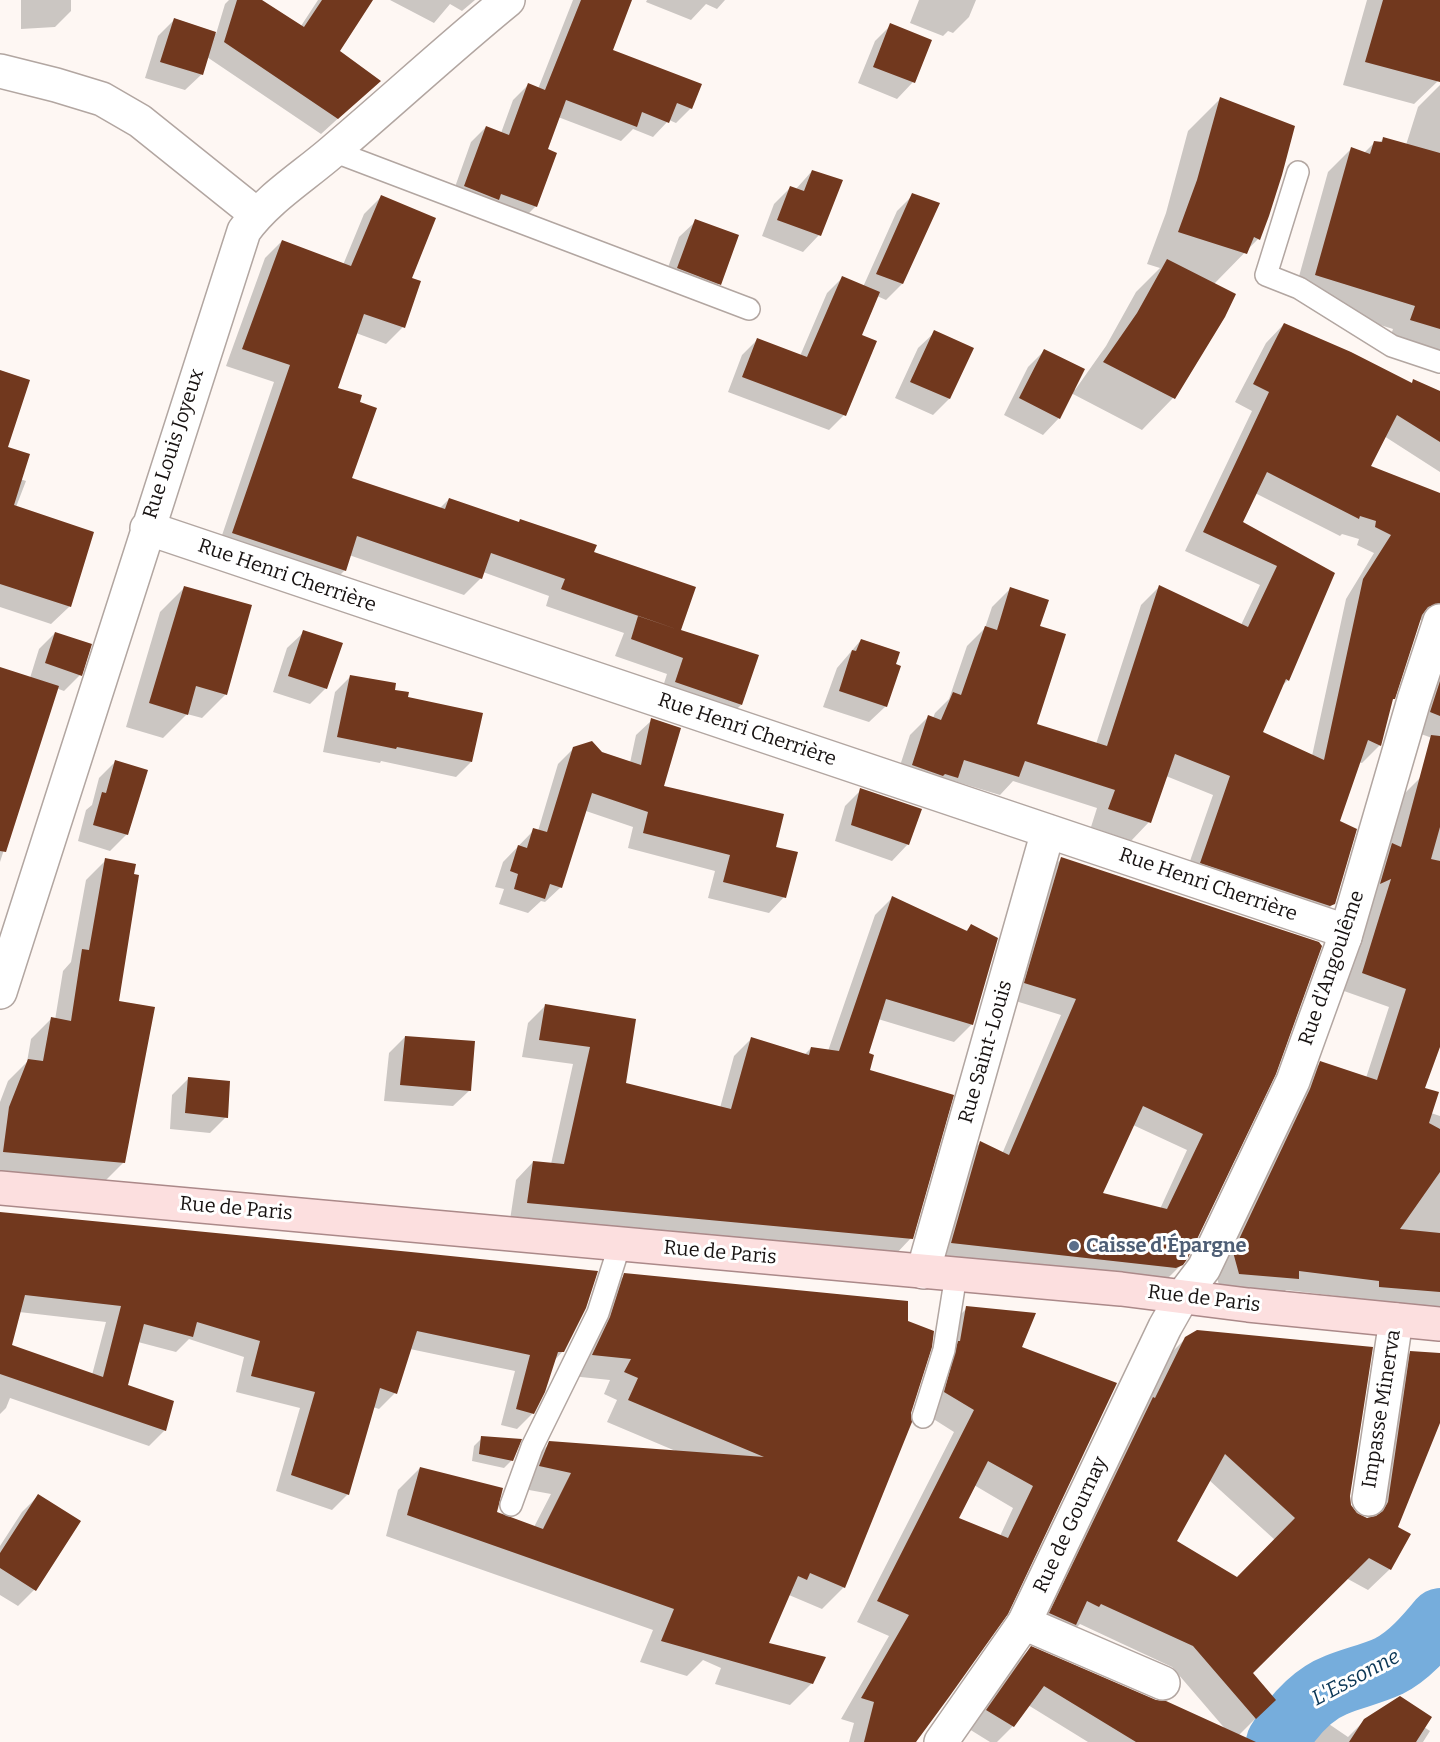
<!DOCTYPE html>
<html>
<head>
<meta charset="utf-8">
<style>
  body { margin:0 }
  canvas { display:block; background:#fef7f3 }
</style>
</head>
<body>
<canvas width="1440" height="1742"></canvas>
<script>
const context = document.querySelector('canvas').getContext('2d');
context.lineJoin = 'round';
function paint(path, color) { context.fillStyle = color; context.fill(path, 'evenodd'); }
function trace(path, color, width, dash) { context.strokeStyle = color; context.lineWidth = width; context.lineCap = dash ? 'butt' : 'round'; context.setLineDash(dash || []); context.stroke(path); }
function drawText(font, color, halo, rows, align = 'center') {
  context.font = font + ' Bitter,serif'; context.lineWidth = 6; context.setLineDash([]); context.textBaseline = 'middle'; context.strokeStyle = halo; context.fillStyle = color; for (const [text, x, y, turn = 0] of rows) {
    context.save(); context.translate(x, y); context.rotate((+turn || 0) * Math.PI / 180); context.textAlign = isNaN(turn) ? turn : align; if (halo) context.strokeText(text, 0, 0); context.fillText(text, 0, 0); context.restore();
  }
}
const shadow = new Path2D(`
  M21 0H71V11L55 27 21 29Z
  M229 0H260L301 26 318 0H372L338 51 379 81 321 134 207 57 202 74 185 90 145 78 158 36 174 20 216 34 225 4Z
  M390 0H475L462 11 450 4 434 23Z
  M573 0H631L611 51 691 108 676 123 669 120 653 137 633 129 621 141 558 117 546 150 536 206 521 221 450 201 471 142 486 127 501 133 513 100 528 85 538 89Z
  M647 0H725L717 9 706 4 691 20 646 2Z
  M919 0H976L969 17 953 33 948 31 943 36 910 23Z
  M1367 0H1440V74L1438 81 1414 104 1343 85Z
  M891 25 930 41 913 82 897 99 858 83 875 41Z
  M1440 85V356L1388 343 1393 329 1293 298 1328 172 1351 149 1364 153 1374 143H1379L1384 138 1406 145 1418 107Z
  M1220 99 1258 239 1214 284 1224 317 1173 398 1142 430 1071 393 1059 418 1043 435 1004 415 1028 367 1045 350 1075 390 1106 346 1136 292 1160 268 1147 264 1166 213 1188 131Z
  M812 171 841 181 819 235 803 252 762 236 774 204 791 187 796 189Z
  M913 195 902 284 886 300 877 296 860 336 844 415 829 430 728 392 742 355 757 340 800 356 827 293 842 278 863 287 897 211Z
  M381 197 410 278 419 282 403 327 386 344 356 333 336 389 350 479 439 509 449 499 592 553 695 588 679 631 741 705 724 721 659 699 667 674 615 656 624 633 546 606 549 596 483 572 481 578 464 595 349 555 345 570 328 587 217 550 274 382 226 366 265 258 282 241 343 265 364 214Z
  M696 221 719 284 703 300 662 284 679 237Z
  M1284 324 1411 384 1414 381 1440 393V472L1384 436 1369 467 1440 494V635L1428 621 1419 620 1391 701 1380 745 1362 763 1358 762 1338 822 1334 903 1315 922 1183 881 1213 795 1166 776 1149 822 1131 841 1091 827 1097 808 1013 781 1000 795 954 781 938 796 894 784 910 735 928 717 933 718 935 713 949 699 967 646 985 628 992 607 1010 589 1038 627 1035 725 1096 744 1141 605 1159 587 1241 625 1260 585 1185 551 1252 411 1235 402 1266 343ZM1255 493 1340 536 1342 534 1359 539 1357 545 1374 553 1346 599 1312 756 1261 733 1281 687 1288 680 1334 574 1241 522Z
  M935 332 972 349 949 399 933 415 895 398 918 348Z
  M0 376 7 448 20 479 26 481 16 507 92 533 69 607 51 624 0 607Z
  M184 588 226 694 202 718 187 714 163 738 126 727 160 612Z
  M304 632 326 688 310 704 273 692 287 648Z
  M55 633 80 675 64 691 56 688 0 862V685L30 678 39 649Z
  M861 640 886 706 869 722 823 707 837 668Z
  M1440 647V741L1413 731Z
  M350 677 393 691 406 698 471 762 456 777 381 761 380 763 323 752 335 692Z
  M652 720 662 787 774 848 784 897 769 913 708 898 715 871 628 848 633 827 586 811 561 887 545 902 541 901 528 913 499 904 504 889 495 887 503 862 534 830 538 831 558 764 574 748 601 753 630 763 636 735Z
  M1440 758V1044L1423 1088 1431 1113 1440 1116V1312L1361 1305 1362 1299 1286 1290 1279 1297 1221 1292 1215 1271 1302 1082 1320 1063 1366 1078 1389 1007 1344 991 1374 896 1363 901 1402 796Z
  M115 762 127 834 110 851 78 841 86 810 92 805 99 778Z
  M861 790 908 844 892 861 835 841 845 806Z
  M1061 859 1318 943 1182 1264 1165 1281 935 1259 964 1159 980 1143 1002 1154 1061 1015 1009 999 1045 875ZM1133 1125 1187 1150 1160 1209 1100 1194Z
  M106 860 117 1002 123 1163 103 1183 0 1174V1102L8 1081 27 1062 31 1039 51 1019 55 1020 63 971 71 962 86 880Z
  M892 898 965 932 971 926 972 1024 954 1042 878 1019 867 1054 868 1071 911 1238 894 1256 510 1220 516 1180 533 1162 551 1164 573 1064 522 1057 528 1023 546 1005 634 1020 625 1084 720 1108 734 1056 751 1039 804 1055 811 1048 828 1051 875 915Z
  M405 1037 470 1090 453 1106 384 1101 389 1053Z
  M189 1078 226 1117 210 1133 170 1129 172 1095Z
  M0 1214 563 1351 553 1362 533 1413 517 1429 501 1425 515 1371 410 1349 395 1393 379 1409 373 1407 348 1494 332 1510 276 1491 300 1408 236 1392 244 1357 189 1339 176 1352 138 1342 126 1386 165 1430 149 1446 10 1398 6 1408 0 1414ZM19 1312 106 1322 92 1375 10 1346Z
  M625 1275 906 1303 844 1587 822 1609 789 1595 767 1644 812 1683 790 1705 715 1684 721 1668 703 1660 687 1676 640 1662 653 1630 386 1536 398 1490 420 1468 495 1513 534 1527 551 1494 518 1488 528 1465 550 1443 678 1452 607 1422 617 1400 604 1394 610 1380 571 1376 603 1297Z
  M967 1308 1020 1348 1115 1384 914 1742H849L854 1723 841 1719 889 1636 857 1622 954 1432 924 1413 946 1329ZM974 1485 1013 1508 1000 1536 957 1518Z
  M1186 1338 1349 1496 1350 1506 1356 1514 1368 1520 1390 1373 1411 1352 1440 1355V1419L1396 1527 1390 1569 1368 1590 1346 1578 1250 1673 1274 1700 1238 1736 1250 1742H1088L1028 1705 1013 1726 997 1742H990L969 1729 1012 1667 1031 1648 1227 1731 1172 1667 1080 1624 1077 1627 1073 1626 1054 1645 1029 1635 1164 1360ZM1209 1480 1275 1540 1237 1579 1174 1541Z
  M482 1438 512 1460 504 1468 472 1461 474 1446Z
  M38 1496 79 1522 34 1590 18 1606 0 1595V1546L22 1512Z
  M1323 1720 1348 1737 1365 1720 1424 1727 1430 1731 1423 1742H1302Z`);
const river = new Path2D(`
  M1277 1742C1291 1719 1310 1695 1336 1685 1353 1678 1372 1674 1389 1666 1409 1656 1426 1636 1440 1619`);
const building = new Path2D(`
  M237 0H262L304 27 322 0H373L340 51 381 81 338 119 224 42Z
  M581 0H632L613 50 702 84 692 109 677 103 669 123 642 112 637 127 566 100 548 149 557 153 537 207 501 194 499 200 464 186 486 126 509 135 528 83 545 90Z
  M1383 0H1440V82L1365 62Z
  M174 18 216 32 203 75 160 62Z
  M890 23 932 40 915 83 873 67Z
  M1220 97 1295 126 1282 175 1269 216 1260 240 1254 237 1247 254 1178 232 1197 180Z
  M1383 137 1440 153V329L1410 320 1415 306 1315 275 1351 147 1370 154 1374 141 1382 142Z
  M812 170 843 180 821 236 777 220 790 186 804 191Z
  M912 193 940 203 903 284 876 274Z
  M381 195 436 218 412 278 421 281 405 328 364 314 338 388 362 395 360 402 377 408 352 478 445 509 449 498 519 522 520 519 597 545 594 552 696 587 681 630 759 655 742 705 675 682 683 658 631 639 638 616 679 630 561 589 565 579 491 553 482 579 357 536 346 571 232 533 290 365 242 349 282 240 351 266Z
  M695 219 739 235 721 285 677 268Z
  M1167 259 1236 294 1225 317 1175 399 1103 362 1137 313Z
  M842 276 880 292 862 335 877 341 846 416 742 377 757 338 807 357Z
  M1284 323 1351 352 1412 383 1413 379 1440 391V442L1397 415 1371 466 1440 493V603L1428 607 1422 615 1395 699H1393L1381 746 1368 740 1340 821 1357 829 1335 904 1330 906 1200 863 1230 776 1175 754 1151 823 1108 809 1115 790 1025 761 1019 777 964 760 958 778 945 774 943 776 912 765 928 715 941 720 953 692 961 695 985 626 997 630 1010 587 1049 600 1040 626 1066 634 1037 724 1107 746 1159 585 1248 627 1277 566 1203 532 1269 392 1253 384ZM1267 472 1359 519 1360 516 1376 521 1375 527 1391 535 1363 579 1324 760 1263 732 1286 679 1289 681 1335 573 1243 522Z
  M934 330 974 348 950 399 910 382Z
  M1044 349 1085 369 1060 419 1019 398Z
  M0 370 30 380 8 447 30 454 14 505 94 532 71 607 0 584Z
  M184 586 252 605 227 695 196 686 188 715 149 703Z
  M303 630 343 643 327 689 288 676Z
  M55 632 92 644 82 676 45 663Z
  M861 639 900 652 896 664 901 666 887 707 839 691 852 650 856 651Z
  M0 667 59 686 6 852 0 851Z
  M350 675 396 683 395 690 409 692 408 697 483 713 472 762 397 747 396 749 337 737Z
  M1440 681V716L1430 712Z
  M651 718 681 728 664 786 784 814 776 847 798 852 786 898 723 882 730 855 643 833 648 812 592 793 562 888 550 884 545 899 514 889 518 874 510 871 518 845 527 848 533 828 547 832 573 747 592 741 602 752 641 765Z
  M1431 735 1440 736V827L1431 859 1440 861V1047L1425 1088 1439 1092 1429 1123 1440 1129V1172L1400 1229 1440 1233V1292L1379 1287V1281L1299 1271V1279L1239 1274 1233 1252 1310 1089 1320 1061 1377 1080 1406 989 1362 973 1391 879 1380 884 1392 843 1401 847Z
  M115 760 148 770 128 835 93 825 102 792 106 793Z
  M860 788 922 809 909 845 851 825Z
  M1061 857 1319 942 1322 946 1276 1074 1188 1258 1183 1265 1176 1268 951 1243 980 1141 1009 1155 1076 999 1024 983ZM1143 1106 1203 1134 1167 1209 1103 1193Z
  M105 858 136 864 134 874 139 875 119 1001 155 1007 125 1163 3 1152 9 1107 28 1059 43 1061 51 1017 71 1021 82 949 89 950Z
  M892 896 967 931 971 924 998 938 973 1025 886 999 869 1053 874 1055 870 1070 954 1095 913 1239 527 1203 533 1161 564 1164 590 1047 539 1040 545 1004 636 1019 626 1083 731 1109 751 1037 809 1055 811 1047 839 1051Z
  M405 1036 475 1041 471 1091 400 1085Z
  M188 1077 230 1081 228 1118 185 1113Z
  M0 1212 411 1252 598 1271 586 1308 564 1352H558L545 1392 534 1414 516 1409 530 1355 417 1331 397 1394 380 1388 349 1495 291 1475 315 1392 251 1376 260 1341 197 1322 193 1337 144 1324 128 1385 174 1401 166 1431 0 1374ZM25 1295 121 1306 103 1377 12 1345Z
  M624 1273 908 1301V1321L934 1331 932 1347 911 1413 912 1422 845 1588 810 1573 807 1580 798 1576 769 1643 826 1657 813 1684 661 1641 674 1609 407 1515 420 1467 503 1488 497 1512 543 1529 571 1473 539 1466 549 1441 764 1457 628 1400 638 1378 624 1372 631 1359 592 1355 610 1317Z
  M966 1306 1036 1313 1022 1347 1117 1383 1008 1614 949 1697 916 1742H864L874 1702 861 1698 909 1615 877 1601 974 1410 944 1392 958 1341H960ZM988 1461 1033 1486 1008 1538 959 1518Z
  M1197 1330 1373 1347 1350 1496 1351 1505 1357 1513 1367 1518 1376 1516 1383 1511 1388 1502 1410 1351 1440 1353V1423L1398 1527 1411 1534 1391 1570 1369 1558 1253 1673 1276 1700 1256 1719 1193 1646 1101 1604 1099 1607 1087 1601 1076 1625 1049 1613 1153 1397 1155 1398 1185 1337ZM1225 1454 1295 1518 1237 1577 1177 1541Z
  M481 1436 522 1439 513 1461 479 1454Z
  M38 1494 81 1521 36 1591 0 1568V1553Z
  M1031 1646 1156 1700 1166 1701 1256 1742H1136L1044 1686 1014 1727 986 1710Z
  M1400 1696 1432 1717 1416 1742H1349L1364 1719Z`);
const service = new Path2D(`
  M333 151 749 309
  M1298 172 1266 275 1299 288 1392 346 1440 362
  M923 1417 944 1350 956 1275
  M511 1505 532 1447 598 1313 620 1244`);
const minor = new Path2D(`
  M0 71 56 85 102 99 140 121 256 214
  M147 528 1333 927 1345 937
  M0 992 244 231C267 199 303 177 333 151 392 101 448 49 508 0
  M923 1272 1048 831
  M1369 1499 1396 1320
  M1024 1623 1163 1683`);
const tertiary = new Path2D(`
  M941 1742 1024 1623 1165 1327 1182 1297 1204 1268 1293 1081 1345 937 1414 700 1440 621`);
const primary = new Path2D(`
  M0 1188 1121 1289 1248 1305 1440 1324`);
const markers = [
  [1074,1246,6,"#5c6f8a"]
];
const streetNames = [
  ["Rue Louis Joyeux",174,444,-72],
  ["Rue Henri Cherrière",287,576,19],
  ["Rue Henri Cherrière",747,730,19],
  ["Rue Henri Cherrière",1208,885,19],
  ["Rue d'Angoulême",1332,968,-71],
  ["Rue Saint-Louis",986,1052,-74],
  ["Rue de Paris",236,1209,5],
  ["Rue de Paris",720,1253,5],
  ["Rue de Paris",1204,1299,7],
  ["Impasse Minerva",1382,1409,-81],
  ["Rue de Gournay",1071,1525,-65]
];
const serviceNames = [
  ["Caisse d'Épargne",1086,1246]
];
const waterNames = [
  ["L'Essonne",1356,1678,-28]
];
paint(shadow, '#0003');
trace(river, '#76addc', 62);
paint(building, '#71381e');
trace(service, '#b2a6a1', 24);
trace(minor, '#b2a6a1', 36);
trace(tertiary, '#b2a6a1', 36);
trace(primary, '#ab8989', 36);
trace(service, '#fff', 21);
trace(minor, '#fff', 33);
trace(tertiary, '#fff', 33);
trace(primary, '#fcdfdf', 33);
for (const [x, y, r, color] of markers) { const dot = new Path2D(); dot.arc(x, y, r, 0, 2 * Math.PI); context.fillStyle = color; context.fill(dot); trace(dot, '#fff', 2); }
drawText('20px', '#171211', '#fff', streetNames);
drawText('bold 20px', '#4e5e75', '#fff', serviceNames, 'left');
drawText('italic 21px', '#0a3655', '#fff', waterNames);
</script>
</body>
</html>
